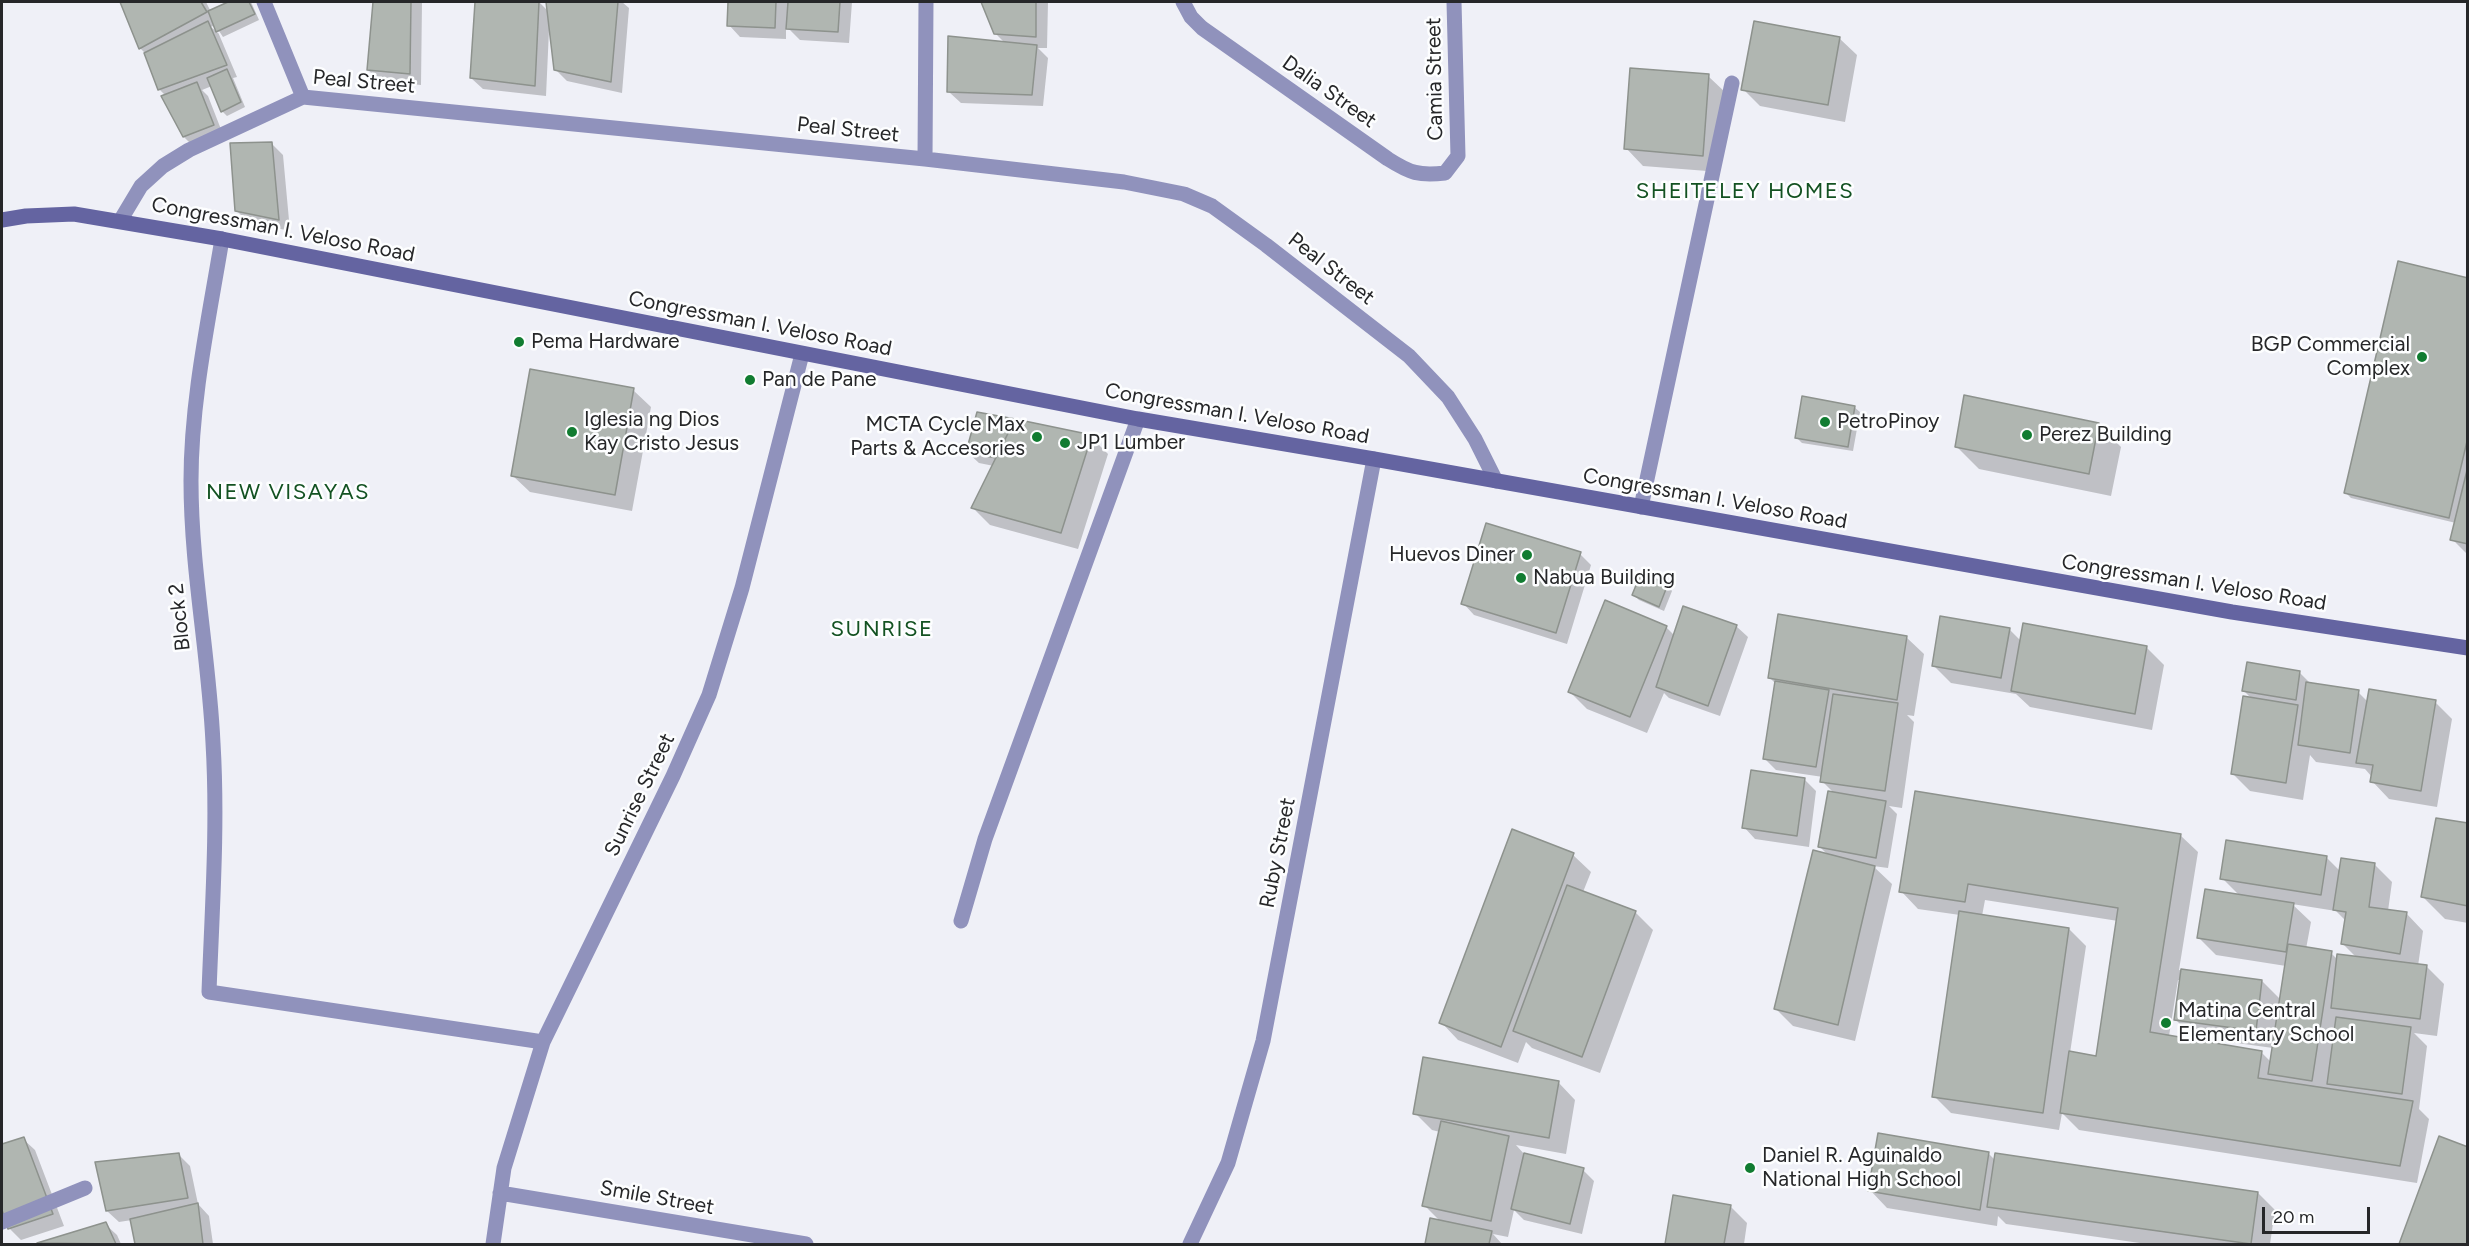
<!DOCTYPE html>
<html>
<head>
<meta charset="utf-8">
<style>
  body { margin:0 }
  #map { position:relative; width:2469px; height:1246px; overflow:hidden; background:#eff0f7; font-family:Figtree,sans-serif }
  canvas { display:block }
  .frame { position:absolute; inset:0; border:3px solid #262729; pointer-events:none }
  .scale { position:absolute; left:2262px; top:1207px; width:108px; height:27px; box-sizing:border-box; border:3px solid #262729; border-top:0; padding-left:8px; font-size:18px; line-height:21px; white-space:nowrap; color:#262729; -webkit-text-stroke:4px #fdfeff; paint-order:stroke }
</style>
</head>
<body>
<div id="map">
<canvas width="2469" height="1246"></canvas>
<div class="frame"></div>
<div class="scale">20 m</div>
</div>
<script>
const context = document.querySelector('canvas').getContext('2d');
context.lineJoin = 'round';
function paint(path, color) { context.fillStyle = color; context.fill(path, 'evenodd'); }
function trace(path, color, width, dash) { context.strokeStyle = color; context.lineWidth = width; context.lineCap = dash ? 'butt' : 'round'; context.setLineDash(dash || []); context.stroke(path); }
function drawText(font, color, halo, rows, align = 'center') {
  context.font = font + ' Figtree,sans-serif'; context.lineWidth = 5; context.setLineDash([]); context.textBaseline = 'middle'; context.strokeStyle = halo; context.fillStyle = color; for (const [text, x, y, turn = 0] of rows) {
    context.save(); context.translate(x, y); context.rotate((+turn || 0) * Math.PI / 180); context.textAlign = isNaN(turn) ? turn : align; if (halo) context.strokeText(text, 0, 0); context.fillText(text, 0, 0); context.restore();
  }
}
const shadow = new Path2D(`
  M122 2H206L211 12 231 2H251L259 20 223 37 215 25 211 27 219 34 218 32 237 77 233 78 245 107 227 116 222 111 212 86 202 90 208 96 224 137 195 148 184 137 166 96 159 89 146 54 140 48Z
  M374 2H422L421 85 380 81 368 70Z
  M477 2H539L549 12 548 2H622L629 8 622 93 567 81 556 70 549 30 546 96 483 89 471 78Z
  M729 2H852L849 43 800 40 786 26V39L740 37 729 25Z
  M983 2H1048L1047 48H1038L1048 58 1043 106 961 103 949 92 1005 43 995 33Z
  M1839 38 1857 55 1845 122 1760 106 1743 89Z
  M1708 76 1726 93 1720 172 1643 166 1626 148Z
  M271 143 283 155 290 231 248 222 236 210Z
  M2468 279V555L2452 539 2456 523 2351 498 2346 493Z
  M633 390 651 407 632 511 530 492 512 475Z
  M1854 407 1860 412 1853 451 1802 443 1796 437Z
  M2098 424 2121 447 2111 496 1979 469 1956 446Z
  M1091 437 1108 454 1078 549 990 525 973 508 994 466 979 463 967 452Z
  M1580 554 1591 565 1567 644 1474 615 1463 603Z
  M1667 585 1672 591 1664 611 1639 600 1634 595Z
  M1736 626 1748 637 1720 716 1669 698 1664 693 1647 733 1587 709 1570 692 1666 627 1675 636Z
  M2009 629 2021 641 2147 648 2164 665 2152 730 2030 707 2016 694 1951 683 1933 665Z
  M1906 637 1924 654 1914 716 1907 715 1914 722 1902 808 1889 806 1897 814 1888 868 1873 866 1892 884 1855 1041 1793 1026 1776 1009 1829 856 1820 847 1834 793 1822 781 1823 777 1776 770 1764 758 1776 684 1769 677Z
  M2300 673 2312 685 2358 692 2368 702H2435L2452 719 2437 807 2389 799 2372 781V777L2365 769 2316 762 2310 755 2303 800 2250 791 2233 774 2252 699 2244 691Z
  M1804 779 1816 791 1809 847 1755 839 1744 827Z
  M2468 825V923L2445 919 2423 897Z
  M2180 835 2198 852 2179 970 2262 981 2281 1000 2286 966 2216 955 2199 938 2240 896 2222 878 2326 857 2340 871 2375 865 2392 882 2388 911 2406 913 2423 931 2418 966 2427 967 2444 984 2437 1036 2414 1033 2427 1046 2419 1109 2429 1119 2417 1183 2079 1130 2062 1113 2059 1130 1951 1113 1934 1096 1960 915 1918 909 1901 891ZM1985 900 2118 921 2097 1058 2070 1053 2086 946 2069 929 1982 916ZM2292 904 2336 911 2346 921 2343 944 2357 958 2338 960 2331 953 2306 949 2311 922ZM2178 980H2181L2176 1020 2193 1037 2273 1048 2271 1062 2261 1052 2169 1036Z
  M1573 855 1591 872 1583 892 1635 912 1653 930 1600 1073 1532 1048 1526 1042 1518 1063 1458 1040 1441 1022Z
  M1558 1082 1575 1100 1566 1154 1516 1145 1525 1155 1583 1170 1594 1181 1582 1234 1524 1220 1514 1210 1508 1237 1493 1234 1502 1244H1426L1432 1220 1440 1221 1424 1205 1440 1132 1432 1130 1415 1113Z
  M2440 1138 2468 1149V1244H2401Z
  M23 1139 35 1150 64 1226 21 1240 9 1228 2 1205V1146Z
  M1988 1153 1995 1160 2258 1193 2275 1210 2270 1244H2147L2006 1224 1998 1216 1997 1226 1887 1208 1870 1190Z
  M179 1155 190 1166 198 1204 209 1216 213 1244H137L132 1220 119 1222 107 1211Z
  M1674 1197 1730 1206 1747 1223 1744 1244H1667Z
  M105 1224 117 1235 121 1244H39Z`);
const building = new Path2D(`
  M120 2H201L207 12 139 49Z
  M228 2H249L255 14 216 32 208 11Z
  M373 2H411L410 74 367 70Z
  M475 2H539L535 86 470 78Z
  M546 2H618L611 82 554 70Z
  M728 2H776L775 28 727 26Z
  M788 2H840L838 32 786 29Z
  M981 2H1036V37L994 34Z
  M208 21 227 65 158 90 144 53Z
  M1754 21 1840 37 1828 105 1741 90Z
  M948 36 1037 45 1032 95 947 92Z
  M1630 68 1709 74 1703 156 1624 149Z
  M227 69 241 102 221 112 207 78Z
  M197 82 214 125 183 137 161 96Z
  M272 142 279 220 235 211 230 143Z
  M2398 261 2468 278V437L2449 518 2344 493Z
  M530 369 634 388 615 495 511 476Z
  M1964 395 2099 423 2089 474 1955 447Z
  M1802 396 1855 406 1848 447 1795 438Z
  M977 412 1015 419 996 458 966 452Z
  M1015 419 1092 435 1061 533 971 508Z
  M2468 466V544L2450 540Z
  M1486 523 1581 552 1556 633 1461 604Z
  M1641 573 1668 584 1659 607 1632 595Z
  M1605 600 1667 626 1630 717 1568 692Z
  M1683 606 1737 625 1708 706 1656 687Z
  M1778 614 1907 636 1897 700 1768 678Z
  M1940 616 2010 628 2001 678 1932 666Z
  M2023 623 2147 646 2135 714 2011 691Z
  M2247 662 2300 671 2296 700 2242 691Z
  M1775 681 1829 690 1816 767 1763 759Z
  M2306 682 2359 690 2350 753 2298 745Z
  M2369 689 2436 700 2421 791 2370 782 2373 765 2356 763Z
  M1833 694 1898 703 1885 791 1820 782Z
  M2243 696 2298 705 2286 783 2231 774Z
  M1751 770 1805 778 1797 836 1742 828Z
  M1828 791 1886 801 1876 858 1818 847Z
  M1915 791 2181 834 2150 1032 2262 1051 2258 1078 2413 1101 2400 1166 2060 1113 2069 1051 2096 1056 2118 908 1968 884 1965 902 1899 892Z
  M2436 818 2468 823V906L2421 897Z
  M1512 829 1574 853 1501 1047 1439 1023Z
  M2226 840 2327 856 2321 895 2220 879Z
  M1813 850 1875 866 1838 1025 1774 1009Z
  M2341 858 2375 863 2369 907 2407 912 2400 954 2341 944 2346 912 2333 910Z
  M1567 885 1636 911 1582 1057 1513 1031Z
  M2205 889 2294 903 2286 952 2197 938Z
  M1959 911 2069 928 2043 1113 1932 1097Z
  M2288 944 2332 951 2312 1081 2268 1074Z
  M2337 954 2427 965 2420 1019 2331 1008Z
  M2181 969 2262 980 2256 1031 2174 1020Z
  M2336 1017 2411 1027 2402 1094 2327 1084Z
  M1423 1057 1559 1081 1549 1138 1413 1114Z
  M1441 1121 1509 1136 1491 1221 1422 1206Z
  M1878 1133 1989 1152 1980 1210 1868 1191Z
  M2439 1136 2468 1147V1244H2399Z
  M24 1137 53 1214 8 1229 2 1210V1144Z
  M179 1153 188 1198 106 1211 95 1162Z
  M1524 1153 1584 1168 1570 1224 1511 1209Z
  M1995 1153 2258 1192 2251 1244 1987 1207Z
  M1673 1195 1731 1205 1724 1244H1665Z
  M198 1203 203 1244H135L130 1219Z
  M1430 1218 1492 1231 1489 1244H1425Z
  M106 1222 116 1244 37 1243Z`);
const minor = new Path2D(`
  M264 2 303 97
  M1183 2 1191 17 1202 28 1388 159C1410 173 1419 176 1445 173L1458 156 1454 2
  M925 159 926 2
  M120 221 141 186 163 166 189 150 303 97 925 159 1124 182 1184 194 1212 206 1266 245 1409 356 1448 397 1475 439 1496 481
  M222 239C209 318 191 400 191 481 191 569 209 656 213 743 218 826 212 910 209 992L543 1042
  M1641 507 1732 83
  M961 921 985 839 1138 419
  M500 1193 806 1244
  M2 1222 85 1188
  M493 1244 504 1168 543 1042 673 776 709 695 742 588 802 354
  M1190 1244 1228 1163 1263 1041 1374 459`);
const secondary = new Path2D(`
  M2 220 26 216 74 214 222 239 1138 419 1374 459 2232 612 2468 648`);
const markers = [
  [519,342,6,"#117c31"],
  [2422,357,6,"#117c31"],
  [750,380,6,"#117c31"],
  [1825,422,6,"#117c31"],
  [572,432,6,"#117c31"],
  [2027,435,6,"#117c31"],
  [1037,437,6,"#117c31"],
  [1065,443,6,"#117c31"],
  [1527,555,6,"#117c31"],
  [1521,578,6,"#117c31"],
  [2166,1023,6,"#117c31"],
  [1750,1168,6,"#117c31"]
];
const streetNames = [
  ["Camia Street",1435,79,-91],
  ["Peal Street",364,82,5],
  ["Dalia Street",1329,92,35],
  ["Peal Street",848,130,6],
  ["Congressman I. Veloso Road",283,230,11],
  ["Peal Street",1331,269,38],
  ["Congressman I. Veloso Road",760,324,11],
  ["Congressman I. Veloso Road",1237,414,10],
  ["Congressman I. Veloso Road",1715,499,10],
  ["Congressman I. Veloso Road",2194,583,9],
  ["Block 2",180,617,-96],
  ["Sunrise Street",640,795,-64],
  ["Ruby Street",1278,853,-79],
  ["Smile Street",657,1198,10]
];
const poiNames = [
  ["Pema Hardware",531,342],
  ["BGP Commercial",2410,345,"right"],
  ["Complex",2410,369,"right"],
  ["Pan de Pane",762,380],
  ["Iglesia ng Dios",584,420],
  ["Kay Cristo Jesus",584,444],
  ["PetroPinoy",1837,422],
  ["MCTA Cycle Max",1025,425,"right"],
  ["Parts & Accesories",1025,449,"right"],
  ["Perez Building",2039,435],
  ["JP1 Lumber",1077,443],
  ["Huevos Diner",1515,555,"right"],
  ["Nabua Building",1533,578],
  ["Matina Central",2178,1011],
  ["Elementary School",2178,1035],
  ["Daniel R. Aguinaldo",1762,1156],
  ["National High School",1762,1180]
];
const neighbourhoodNames = [
  ["SHEITELEY HOMES",1745,192],
  ["NEW VISAYAS",288,493],
  ["SUNRISE",882,630]
];
paint(shadow, '#0003');
paint(building, '#b0b6b1');
trace(building, '#8d928d', 1.5);
trace(minor, '#9092bc', 15);
trace(secondary, '#6464a1', 15);
for (const [x, y, r, color] of markers) { const dot = new Path2D(); dot.arc(x, y, r, 0, 2 * Math.PI); context.fillStyle = color; context.fill(dot); trace(dot, '#fdfeff', 2); }
drawText('21px', '#262729', '#fdfeff', streetNames);
drawText('21px', '#262729', '#fdfeff', poiNames, 'left');
context.letterSpacing = '1.5px';
drawText('22px', '#135222', '#fdfeff', neighbourhoodNames);
context.letterSpacing = '0px';
</script>
</body>
</html>
